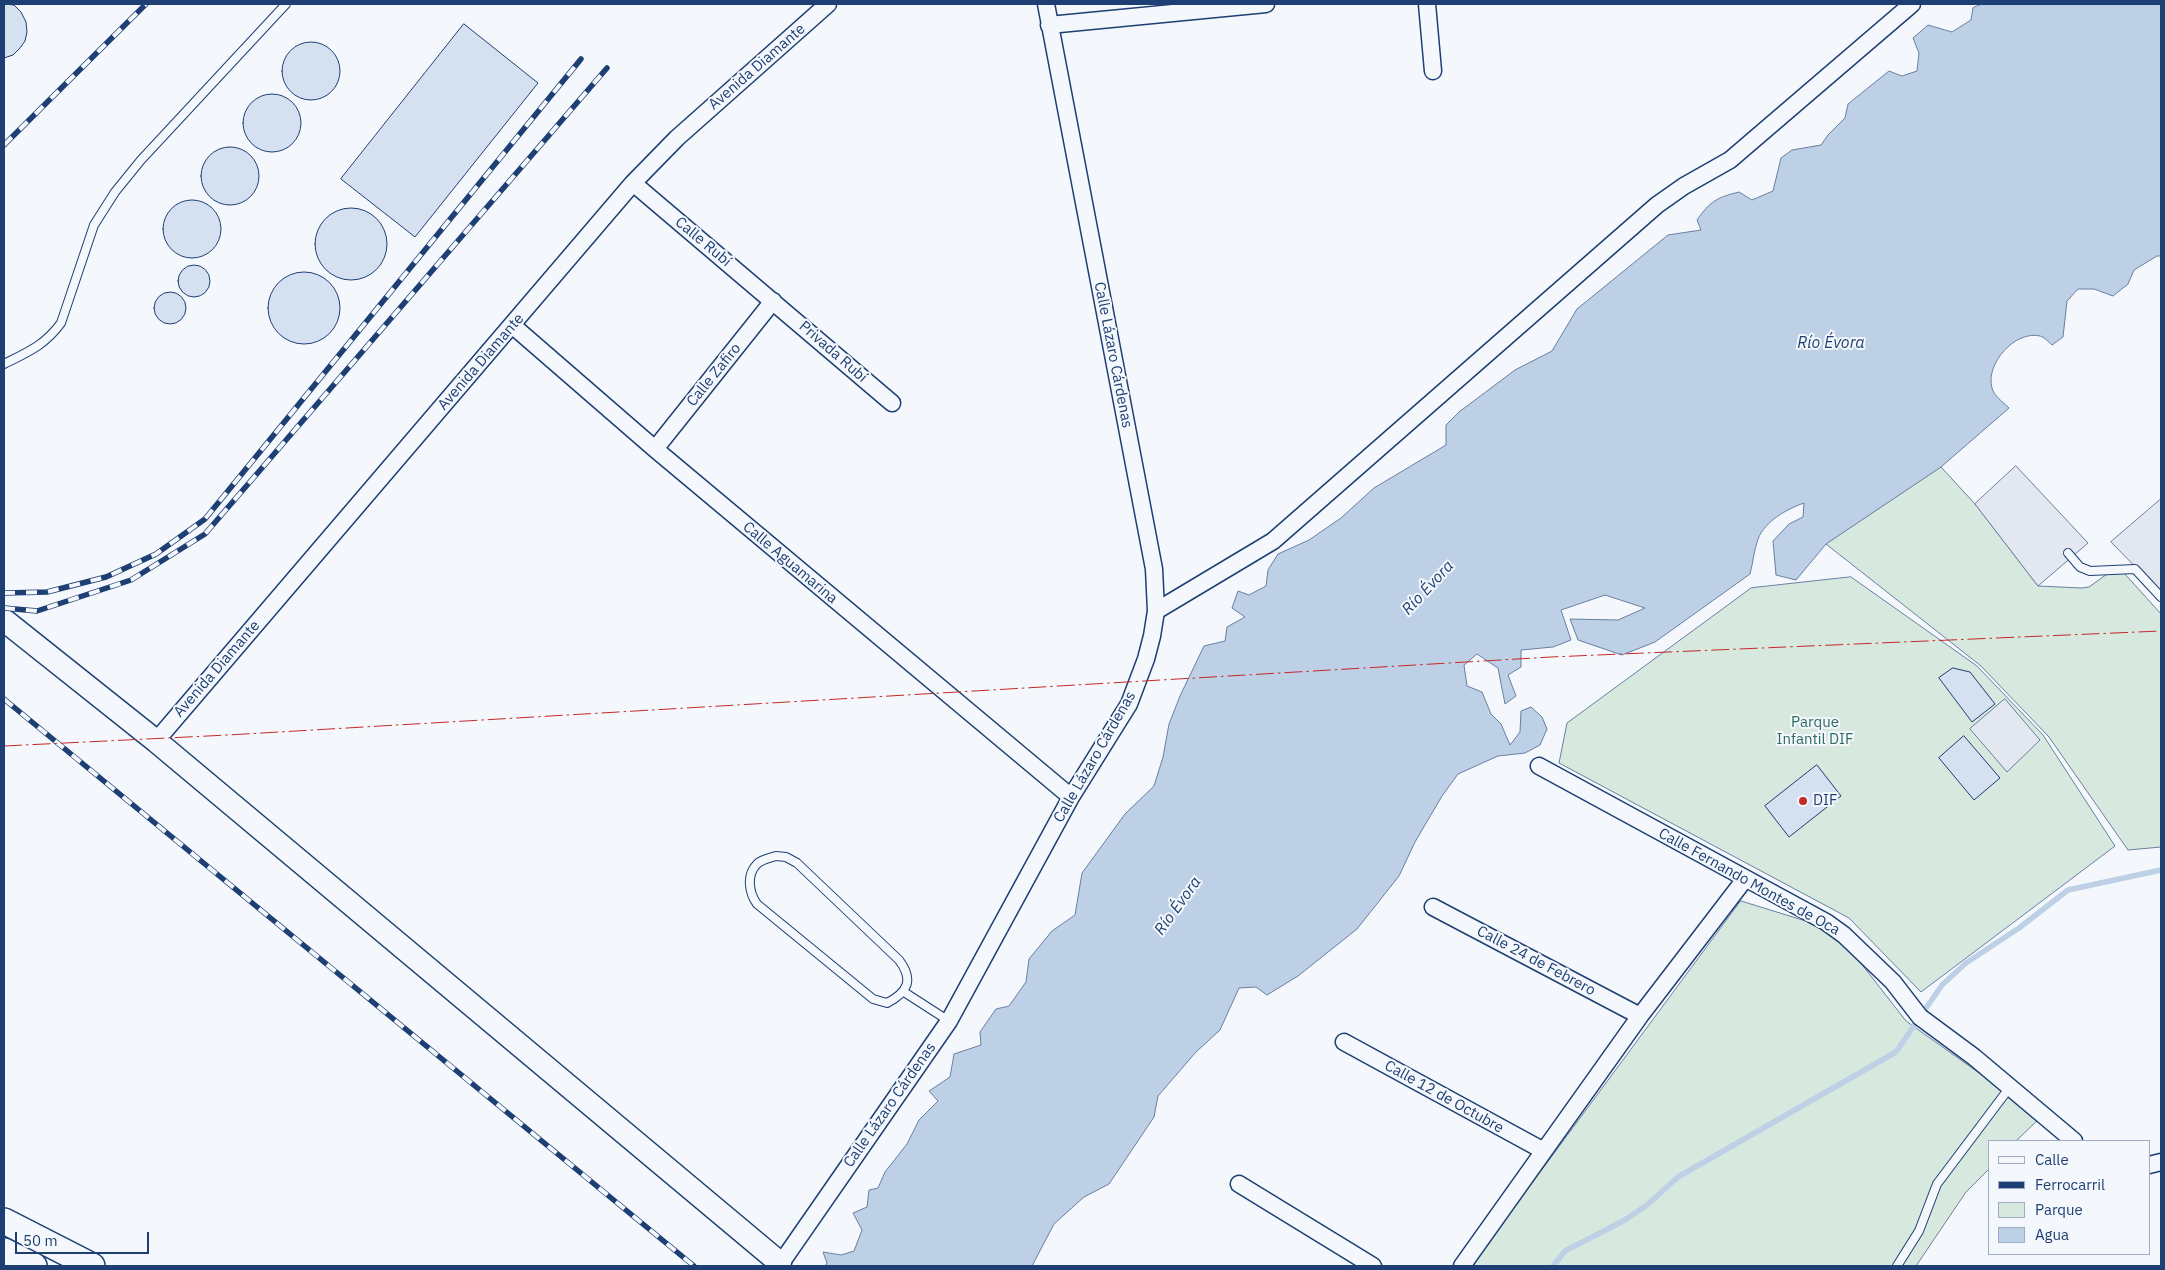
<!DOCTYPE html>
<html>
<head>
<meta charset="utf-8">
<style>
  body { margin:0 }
  #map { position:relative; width:2165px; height:1270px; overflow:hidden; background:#f4f7fb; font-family:"IBM Plex Sans",sans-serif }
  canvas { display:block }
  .frame { position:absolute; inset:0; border:5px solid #1d3f73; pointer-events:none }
  .legend { position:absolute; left:1988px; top:1140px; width:162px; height:115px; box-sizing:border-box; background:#f4f7fb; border:1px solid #9eadc5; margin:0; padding:6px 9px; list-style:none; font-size:15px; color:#1d3f73 }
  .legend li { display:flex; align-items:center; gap:10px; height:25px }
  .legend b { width:25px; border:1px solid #9eadc5 }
  .scale { position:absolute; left:15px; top:1232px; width:134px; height:22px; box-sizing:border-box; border:2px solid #1d3f73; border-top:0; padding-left:6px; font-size:15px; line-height:18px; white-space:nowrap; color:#1d3f73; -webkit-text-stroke:4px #f4f7fb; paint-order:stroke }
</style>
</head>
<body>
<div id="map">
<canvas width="2165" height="1270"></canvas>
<div class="frame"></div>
<ul class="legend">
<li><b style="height:6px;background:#f4f7fb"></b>Calle</li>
<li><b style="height:6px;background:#1d3f73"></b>Ferrocarril</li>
<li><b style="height:14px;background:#d7e8df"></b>Parque</li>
<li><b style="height:14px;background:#bed0e5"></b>Agua</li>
</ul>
<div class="scale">50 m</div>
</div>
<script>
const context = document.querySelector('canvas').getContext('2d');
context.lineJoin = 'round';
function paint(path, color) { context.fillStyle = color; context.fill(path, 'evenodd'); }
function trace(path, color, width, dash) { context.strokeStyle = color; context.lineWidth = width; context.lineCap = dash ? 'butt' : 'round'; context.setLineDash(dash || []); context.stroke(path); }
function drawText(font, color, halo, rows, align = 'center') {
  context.font = font + ' "IBM Plex Sans",sans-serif'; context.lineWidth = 4; context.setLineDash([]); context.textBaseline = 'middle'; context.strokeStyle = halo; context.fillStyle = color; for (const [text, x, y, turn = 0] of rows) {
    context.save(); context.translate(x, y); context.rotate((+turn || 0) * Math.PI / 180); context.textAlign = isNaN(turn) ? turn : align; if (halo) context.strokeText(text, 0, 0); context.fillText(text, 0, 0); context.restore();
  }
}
const green = new Path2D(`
  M1941 467 1975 504 2038 586 2082 588 2089 587 2107 574 2124 573 2161 614V847L2128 850 2049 737 1981 666 1826 544Z
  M1851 577 1977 666 2043 735 2115 846 1921 992 1849 918 1559 763 1567 723 1751 588Z
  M1741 901 1835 930 1906 1021 2041 1117 2016 1141H1989V1169L1966 1192 1916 1266H1471Z`);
const parking = new Path2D(`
  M2016 466 2088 543 2038 586 1975 504Z
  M2161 499V593L2111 542Z
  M2005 699 2040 740 2007 772 1970 729Z`);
const water = new Path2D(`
  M1982 4H2161V256H2157L2134 270 2128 284 2113 296 2094 289H2078L2067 301 2063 337 2052 345C2049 342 2044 337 2040 336 2015 330 1985 364 1992 388 1994 396 2003 402 2009 408L1941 467 1826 544 1796 580 1776 575 1773 541 1789 524 1803 517 1804 503C1787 509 1765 521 1758 539 1754 550 1753 563 1750 574L1655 642 1622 655 1578 640 1570 619 1618 620 1645 608 1605 595 1561 610 1571 640 1553 647 1521 650V667L1508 675 1516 696 1505 704 1498 668 1477 654 1464 665 1467 686 1482 692 1491 714 1501 724 1510 745 1520 732 1521 711 1531 707 1542 717 1547 729 1540 745 1525 753 1498 756 1458 774 1442 796 1415 842 1399 876 1357 929 1298 976 1267 995 1256 987 1239 988 1220 1030 1196 1052 1158 1096 1154 1117 1109 1184 1084 1197 1054 1224 1032 1266H825L827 1263 823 1252 841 1255 854 1251 862 1230 853 1213 867 1207 869 1190 878 1188 885 1172 907 1144 919 1120 938 1101 929 1091 950 1077 954 1054 981 1045 980 1032 996 1009 1009 1006 1026 982 1029 959 1052 931 1075 915 1082 873 1125 814 1154 786 1163 757 1169 724 1180 696 1204 646 1225 641 1227 627 1245 617 1232 608 1238 591 1249 595 1266 586 1268 570 1278 554 1309 540 1341 518 1374 488 1446 445V425L1459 412 1515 370 1552 351 1577 309 1668 235 1701 230 1697 220C1710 201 1718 197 1739 192L1752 200 1773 191 1781 158 1792 150 1821 145 1828 135 1845 118 1848 104 1889 71 1902 76 1917 71 1919 53 1913 38 1928 25 1952 32 1971 20 1973 8Z`);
const stream = new Path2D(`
  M1553 1266 1565 1251 1625 1220 1647 1205 1678 1177 1896 1052 1942 985 1966 963 2019 928 2068 890 2161 870`);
const building = new Path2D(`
  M4 4 14 5 21 12 26 22 27 32 25 41 20 48 13 55 4 58Z
  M464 24 538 83 415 237 341 179Z
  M282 71a29 29 0 1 1 58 0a29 29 0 1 1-58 0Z
  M243 123a29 29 0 1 1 58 0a29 29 0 1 1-58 0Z
  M201 176a29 29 0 1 1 58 0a29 29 0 1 1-58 0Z
  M163 229a29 29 0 1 1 58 0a29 29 0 1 1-58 0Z
  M315 244a36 36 0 1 1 72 0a36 36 0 1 1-72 0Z
  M178 281a16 16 0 1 1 32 0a16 16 0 1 1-32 0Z
  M268 308a36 36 0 1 1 72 0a36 36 0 1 1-72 0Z
  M154 308a16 16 0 1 1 32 0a16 16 0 1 1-32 0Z
  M1953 668 1970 672 1995 704 1972 722 1939 678Z
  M1964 736 2000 778 1974 800 1939 758Z
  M1817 765 1841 796 1789 837 1765 806Z`);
const lane = new Path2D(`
  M4 364C28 352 45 345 61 323L94 225 115 192 141 160 286 4
  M2068 553 2080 567 2090 571 2135 569 2161 597
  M776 856 786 857 797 863 899 960C914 980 908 992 887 1003L873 999 757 904C749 893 746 875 757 864 762 859 770 858 776 856Z
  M904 992 949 1021
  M1897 1266 1919 1231 1937 1184 2010 1087`);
const street = new Path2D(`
  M1427 4 1433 71
  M1049 25 1266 4
  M633 183 892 403
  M512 325 655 449 1071 797
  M655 449 773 301
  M1156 611 1273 541 1657 205 1684 186 1730 160 1912 4
  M156 741 633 183 677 138 828 4
  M1539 766 1826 922 1844 935 1893 982 1920 1017 1974 1057 2074 1141
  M1433 907 1640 1016
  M1344 1042 1544 1151
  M2149 1165 2161 1162
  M1239 1184 1373 1266
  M779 1266 949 1021 1071 797 1129 704 1146 659 1152 636 1156 611 1154 569 1046 4
  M1462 1266 1640 1016 1745 879`);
const secondary = new Path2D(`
  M4 620 156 741 780 1263`);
const primary = new Path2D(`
  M4 1221 92 1266
  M4 1251 34 1266`);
const rail = new Path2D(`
  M4 145 146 4
  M4 593 47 592 106 577 156 554 205 519 581 59
  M4 608 37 611 131 580 205 534 607 68
  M4 699 694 1266`);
const power = new Path2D(`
  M4 746 228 735 1551 657 2161 631`);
const markers = [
  [1803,801,5,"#c62828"]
];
const streetNames = [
  ["Avenida Diamante",757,67,-41],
  ["Calle Rubí",703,242,40],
  ["Privada Rubí",833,352,41],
  ["Calle Lázaro Cárdenas",1113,355,79],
  ["Avenida Diamante",481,362,-49],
  ["Calle Zafiro",714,375,-51],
  ["Calle Aguamarina",790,563,40],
  ["Avenida Diamante",217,669,-49],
  ["Calle Lázaro Cárdenas",1095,757,-60],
  ["Calle Fernando Montes de Oca",1749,882,29],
  ["Calle 24 de Febrero",1536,961,28],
  ["Calle 12 de Octubre",1444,1097,29],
  ["Calle Lázaro Cárdenas",890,1105,-55]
];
const parkNames = [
  ["Parque",1815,723],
  ["Infantil DIF",1815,740]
];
const poiNames = [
  ["DIF",1813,801]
];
const waterNames = [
  ["Río Évora",1831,343],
  ["Río Évora",1428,588,-47],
  ["Río Évora",1178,906,-54]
];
paint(green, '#d7e8df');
trace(green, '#687fa3', 1);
paint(parking, '#e3e8f0');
trace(parking, '#687fa3', 1);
paint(water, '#bed0e5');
trace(water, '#687fa3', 1);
trace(stream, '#bed0e5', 5.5);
paint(building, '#d5e0f0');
trace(building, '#1d3f73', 1);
trace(lane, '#1d3f73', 10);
trace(street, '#1d3f73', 19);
trace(secondary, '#1d3f73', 25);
trace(primary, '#1d3f73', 28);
trace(lane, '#f4f7fb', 8);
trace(street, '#f4f7fb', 16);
trace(secondary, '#f4f7fb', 22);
trace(primary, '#f4f7fb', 25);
trace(rail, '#1d3f73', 5.5);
trace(rail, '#f4f7fb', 4, [11]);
trace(power, '#c62828', 1, [18, 4, 2.5, 4]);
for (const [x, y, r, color] of markers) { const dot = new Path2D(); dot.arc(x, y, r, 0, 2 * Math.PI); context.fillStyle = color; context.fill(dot); trace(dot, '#f4f7fb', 2); }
drawText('15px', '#1d3f73', '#f4f7fb', streetNames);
drawText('15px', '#2c6c60', '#f4f7fb', parkNames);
drawText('15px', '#1d3f73', '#f4f7fb', poiNames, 'left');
drawText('italic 16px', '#1d3f73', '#f4f7fb', waterNames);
</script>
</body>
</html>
